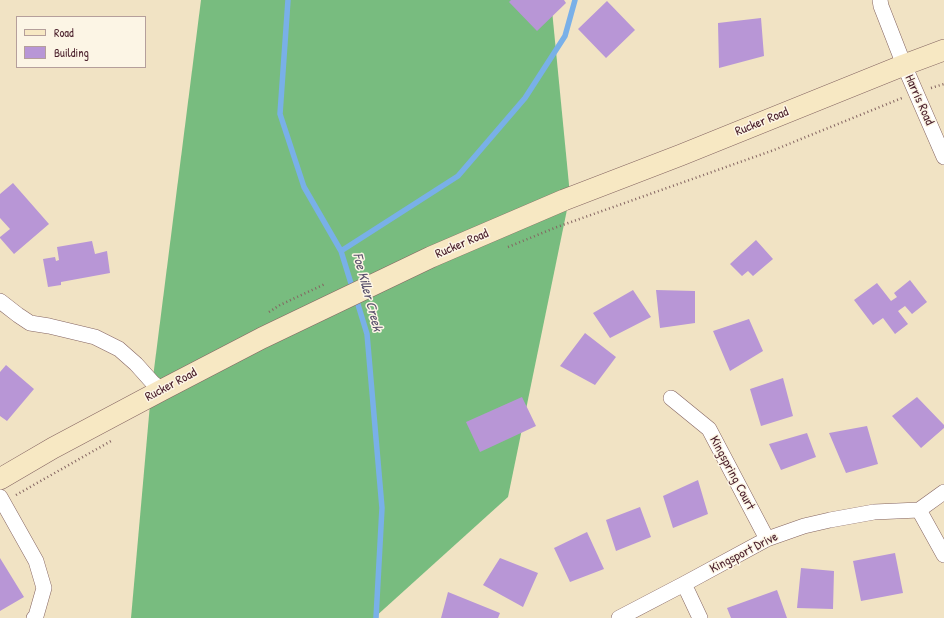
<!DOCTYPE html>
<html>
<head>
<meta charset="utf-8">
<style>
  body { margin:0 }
  #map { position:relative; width:944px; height:618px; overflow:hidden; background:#f1e3c4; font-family:"Patrick Hand",sans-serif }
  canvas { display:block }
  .legend { position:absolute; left:16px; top:16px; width:130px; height:52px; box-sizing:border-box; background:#fcf5e5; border:1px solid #b59f9b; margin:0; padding:5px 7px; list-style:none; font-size:12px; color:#4a1f2b }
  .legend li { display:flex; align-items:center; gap:8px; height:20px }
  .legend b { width:20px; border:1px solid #b59f9b }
</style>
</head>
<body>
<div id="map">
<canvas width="944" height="618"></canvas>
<ul class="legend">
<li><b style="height:5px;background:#f7e8c3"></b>Road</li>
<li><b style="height:11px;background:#b896d6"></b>Building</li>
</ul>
</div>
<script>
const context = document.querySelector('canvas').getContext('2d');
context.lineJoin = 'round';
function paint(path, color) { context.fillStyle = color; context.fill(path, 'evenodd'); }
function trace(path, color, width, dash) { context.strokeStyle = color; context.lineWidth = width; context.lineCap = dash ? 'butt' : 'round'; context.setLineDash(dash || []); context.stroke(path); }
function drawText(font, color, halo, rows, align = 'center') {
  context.font = font + ' "Patrick Hand",sans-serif'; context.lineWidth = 3; context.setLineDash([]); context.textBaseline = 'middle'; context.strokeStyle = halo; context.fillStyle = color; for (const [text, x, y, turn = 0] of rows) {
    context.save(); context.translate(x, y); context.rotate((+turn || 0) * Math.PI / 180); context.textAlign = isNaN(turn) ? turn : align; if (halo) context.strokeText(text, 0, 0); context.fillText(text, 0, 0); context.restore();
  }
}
const forest = new Path2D(`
  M201 0H551L570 195 508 497 374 618H131L151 393Z`);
const stream = new Path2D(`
  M288 0 280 114 304 187 341 251
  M353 290 341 251 458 176 525 98 565 36 575 0
  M356 298 367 334 382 508 376 618`);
const building = new Path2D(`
  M511 0H564L566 3 537 31 509 2Z
  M607 1 635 30 606 58 578 29Z
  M761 18 764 56 719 68 718 23Z
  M13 183 49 224 14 254 0 238V237L10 229 0 218V194Z
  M756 240 773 259 753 276 748 271 742 276 730 264Z
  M92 241 95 254 107 251 110 273 61 282V285L48 287 43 259 55 257 56 261 59 260 57 247Z
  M910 280 927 302 912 314 905 306 898 311 908 324 895 334 883 318 873 325 854 300 877 283 891 301 897 297 894 293Z
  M633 290 651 317 610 338 593 313Z
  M656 290 695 291V323L660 328Z
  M749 319 763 351 730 371 713 331Z
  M585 333 616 357 595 385 560 366Z
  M6 365 34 389 7 421 0 416V372Z
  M783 378 793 416 761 426 750 389Z
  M522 397 536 426 480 452 466 422Z
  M917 397 944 425V428L921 448 892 416Z
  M867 426 878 464 846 473 829 433Z
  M807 433 816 457 781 470 769 444Z
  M698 480 708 514 673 528 663 496Z
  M640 507 651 537 616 551 606 520Z
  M587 532 604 569 570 582 554 548Z
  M895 553 903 593 861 601 853 561Z
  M0 558 24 597 0 611Z
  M500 558 538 573 523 607 483 585Z
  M801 568 834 571 833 609 797 608Z
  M777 590 787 618H731L727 608Z
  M448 592 500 613 498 618H441Z`);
const path = new Path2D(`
  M931 88 944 84
  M508 247 557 227 774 150 902 98
  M269 312 280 305 325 284
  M16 495 111 441`);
const street = new Path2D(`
  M880 0 881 6 904 65 944 157
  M0 301 18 315 30 323 49 326 95 337 119 349 136 364 153 383 162 390
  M671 398 709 429 767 539
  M0 497 36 561 44 588 36 616 34 618
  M919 510 944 555
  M684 584 700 618
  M619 618 684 584 767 539 804 526 830 520 874 512 919 510 944 492`);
const secondary = new Path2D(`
  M0 479 53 448 162 390 262 338 431 257 564 200 681 155 904 65 944 50`);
const streetNames = [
  ["Harris Road",919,100,66],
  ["Rucker Road",762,122,-22],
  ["Rucker Road",462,244,-23],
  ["Rucker Road",171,385,-28],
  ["Kingspring Court",732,473,62],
  ["Kingsport Drive",744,553,-27]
];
const waterNames = [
  ["Foe Killer Creek",367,292,75]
];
paint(forest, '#78bc7f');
trace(stream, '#79b0e8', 5.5);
paint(building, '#b896d6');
trace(street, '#846461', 16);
trace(secondary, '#846461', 22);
trace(path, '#846461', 2.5, [1, 3]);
trace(street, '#fff', 15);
trace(secondary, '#f7e8c3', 21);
drawText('13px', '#4a1f2b', '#fcf5e5', streetNames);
drawText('italic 14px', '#5a526d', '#fcf5e5', waterNames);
</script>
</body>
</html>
